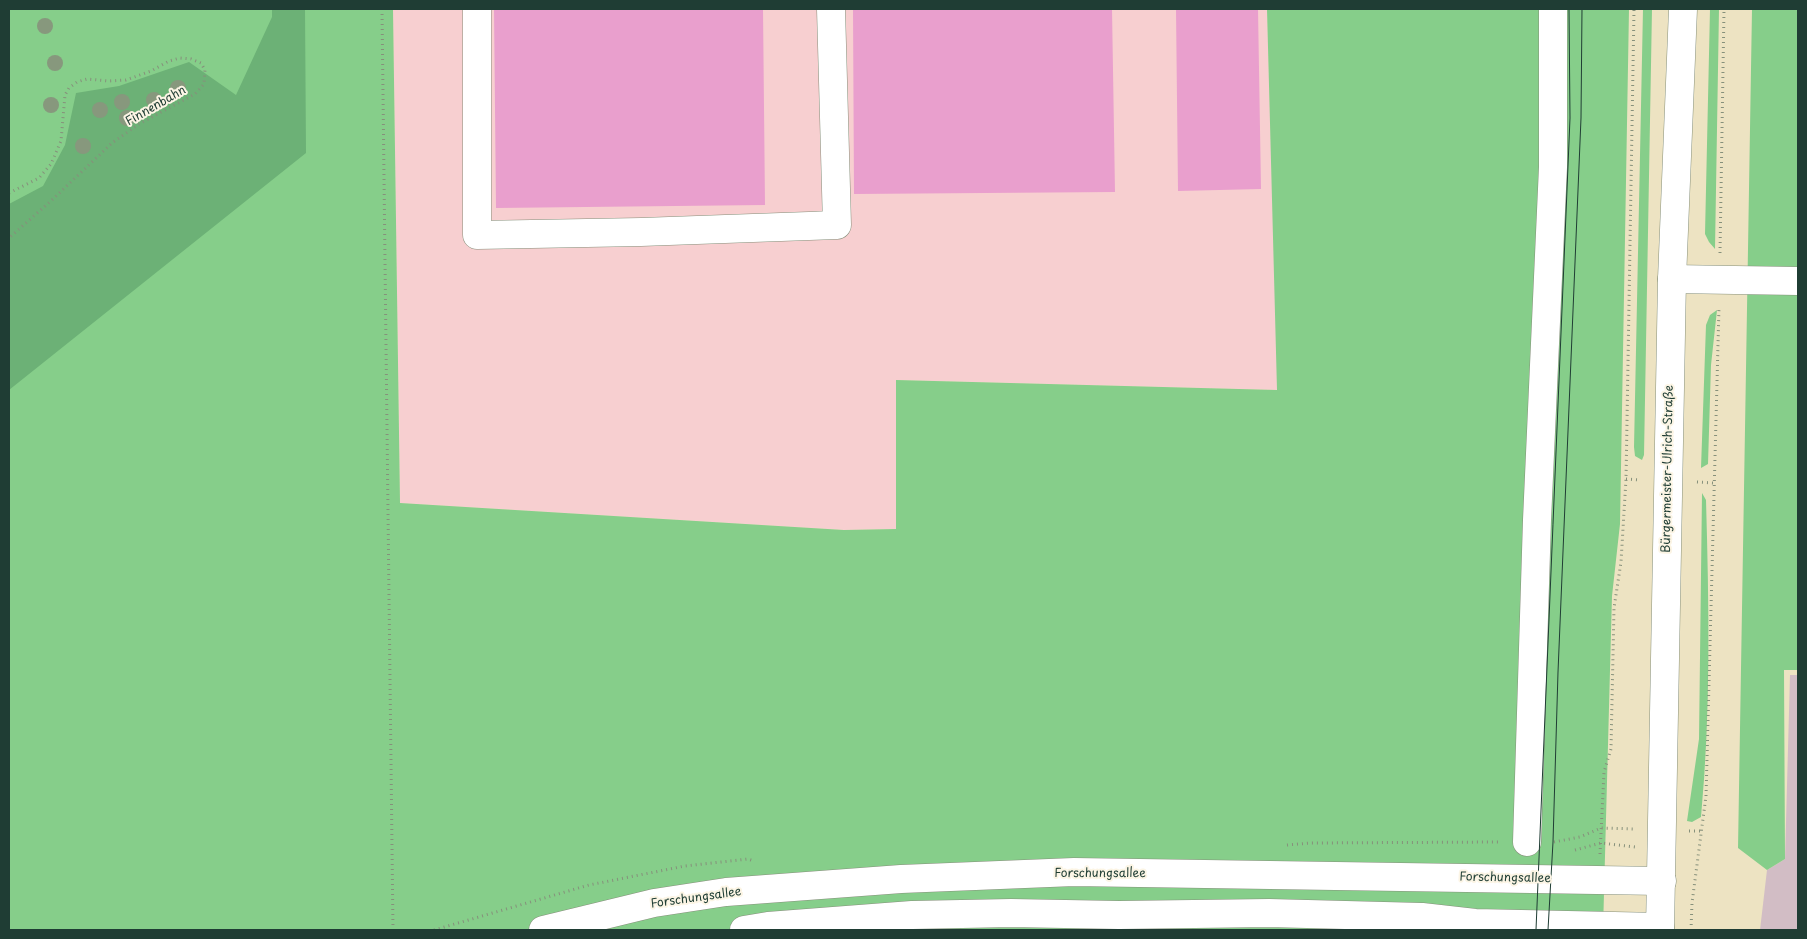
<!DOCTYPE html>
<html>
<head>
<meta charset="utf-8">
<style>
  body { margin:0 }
  #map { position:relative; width:1807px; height:939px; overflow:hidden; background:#ede3c2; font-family:"Playpen Sans",sans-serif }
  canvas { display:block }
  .frame { position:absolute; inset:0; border:10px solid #1f3d34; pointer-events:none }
</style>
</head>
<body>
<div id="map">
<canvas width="1807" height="939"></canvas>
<div class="frame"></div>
</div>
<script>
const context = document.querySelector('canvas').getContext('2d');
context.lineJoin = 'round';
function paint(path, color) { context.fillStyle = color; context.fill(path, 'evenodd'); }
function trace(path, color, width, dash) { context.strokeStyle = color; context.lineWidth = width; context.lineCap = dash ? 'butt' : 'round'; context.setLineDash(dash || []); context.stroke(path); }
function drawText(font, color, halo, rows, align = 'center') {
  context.font = font + ' "Playpen Sans",sans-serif'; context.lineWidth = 4; context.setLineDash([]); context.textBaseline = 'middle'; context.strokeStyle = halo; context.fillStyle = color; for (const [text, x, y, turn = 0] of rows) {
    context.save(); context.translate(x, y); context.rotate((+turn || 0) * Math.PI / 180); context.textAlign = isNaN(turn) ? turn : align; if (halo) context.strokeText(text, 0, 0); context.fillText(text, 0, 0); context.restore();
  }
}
const built = new Path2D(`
  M393 9H1267L1278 390 897 380 896 529 844 530 400 503Z`);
const industrial = new Path2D(`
  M1790 675H1798V930H1760L1767 870 1785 859Z`);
const green = new Path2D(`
  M9 9H393L400 503 844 530 896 529V380L1277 390 1267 9H1629L1620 524 1612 596 1603 930H9Z
  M1643 9H1652L1644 455 1642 460 1635 456 1634 447Z
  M1710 9H1719L1715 249 1709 242 1705 234Z
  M1752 9H1798V670H1784L1785 859 1767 870 1738 848Z
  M1717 310 1711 365 1708 464 1701 468 1706 325 1710 315Z
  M1702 493 1706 500C1709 605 1711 712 1701 817L1692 822 1687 821 1699 739Z`);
const forest = new Path2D(`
  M272 9H305L306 153 9 390V204L43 186 65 145 76 93 119 86 189 62 236 95 272 17Z`);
const building = new Path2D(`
  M494 9H763L765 205 496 208Z
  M853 9H1112L1115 192 854 194Z
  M1176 9H1258L1261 189 1178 191Z`);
const path = new Path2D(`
  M382 9 393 930
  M9 193 39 178 51 164 61 141 65 95 69 88 77 82 87 79 109 81 126 80 151 71 169 61 180 58 191 59 201 63 205 70 204 84 195 94 139 124 112 143 53 199 9 238
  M1720 253 1724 9
  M1626 479 1640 480
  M1697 482 1714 483
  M1689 831H1702
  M1554 842 1580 837 1601 828 1636 829
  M1287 845 1311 843 1500 842
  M1575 850 1601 843 1635 847
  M1600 854 1604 772 1611 749 1614 608 1621 562 1626 479 1634 9
  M434 930 589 885 685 866 748 859 754 861
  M1691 930 1692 903 1706 796 1719 307`);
const minor = new Path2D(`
  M477 9V235L641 232 837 225 831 9
  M1672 279 1798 281
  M1527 842 1537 520 1553 167V9
  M543 930 654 903 726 892 901 879 1074 872 1662 881
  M744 930 768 926 912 915 1011 913 1119 915 1269 913 1422 917 1475 923 1660 927`);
const major = new Path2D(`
  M1660 930 1672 279 1683 9`);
const tram = new Path2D(`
  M1536 930 1570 118 1569 9
  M1548 930 1553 842 1558 672 1581 118 1582 9`);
const trees = [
  [45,26],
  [55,63],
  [178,88],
  [154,100],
  [122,102],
  [51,105],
  [100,110],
  [127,118],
  [83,146]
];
const streetNames = [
  ["Finnenbahn",156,106,-30],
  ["Bürgermeister-Ulrich-Straße",1668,469,-89],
  ["Forschungsallee",1100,874],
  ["Forschungsallee",1505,878,1],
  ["Forschungsallee",696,898,-8]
];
paint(built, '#f7cfd0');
paint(industrial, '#d2bdc5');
paint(green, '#86ce8a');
paint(forest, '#6cb176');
paint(building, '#e99fcd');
trace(minor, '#86907b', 29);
trace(major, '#86907b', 29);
trace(path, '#86907b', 3, [1, 4]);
trace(minor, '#fff', 28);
trace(major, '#fff', 28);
trace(tram, '#1f3d34', 1);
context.fillStyle = '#87987d';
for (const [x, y] of trees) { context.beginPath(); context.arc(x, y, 8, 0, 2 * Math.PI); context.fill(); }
drawText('12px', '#1f3d34', '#fcf5e5', streetNames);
</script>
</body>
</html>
